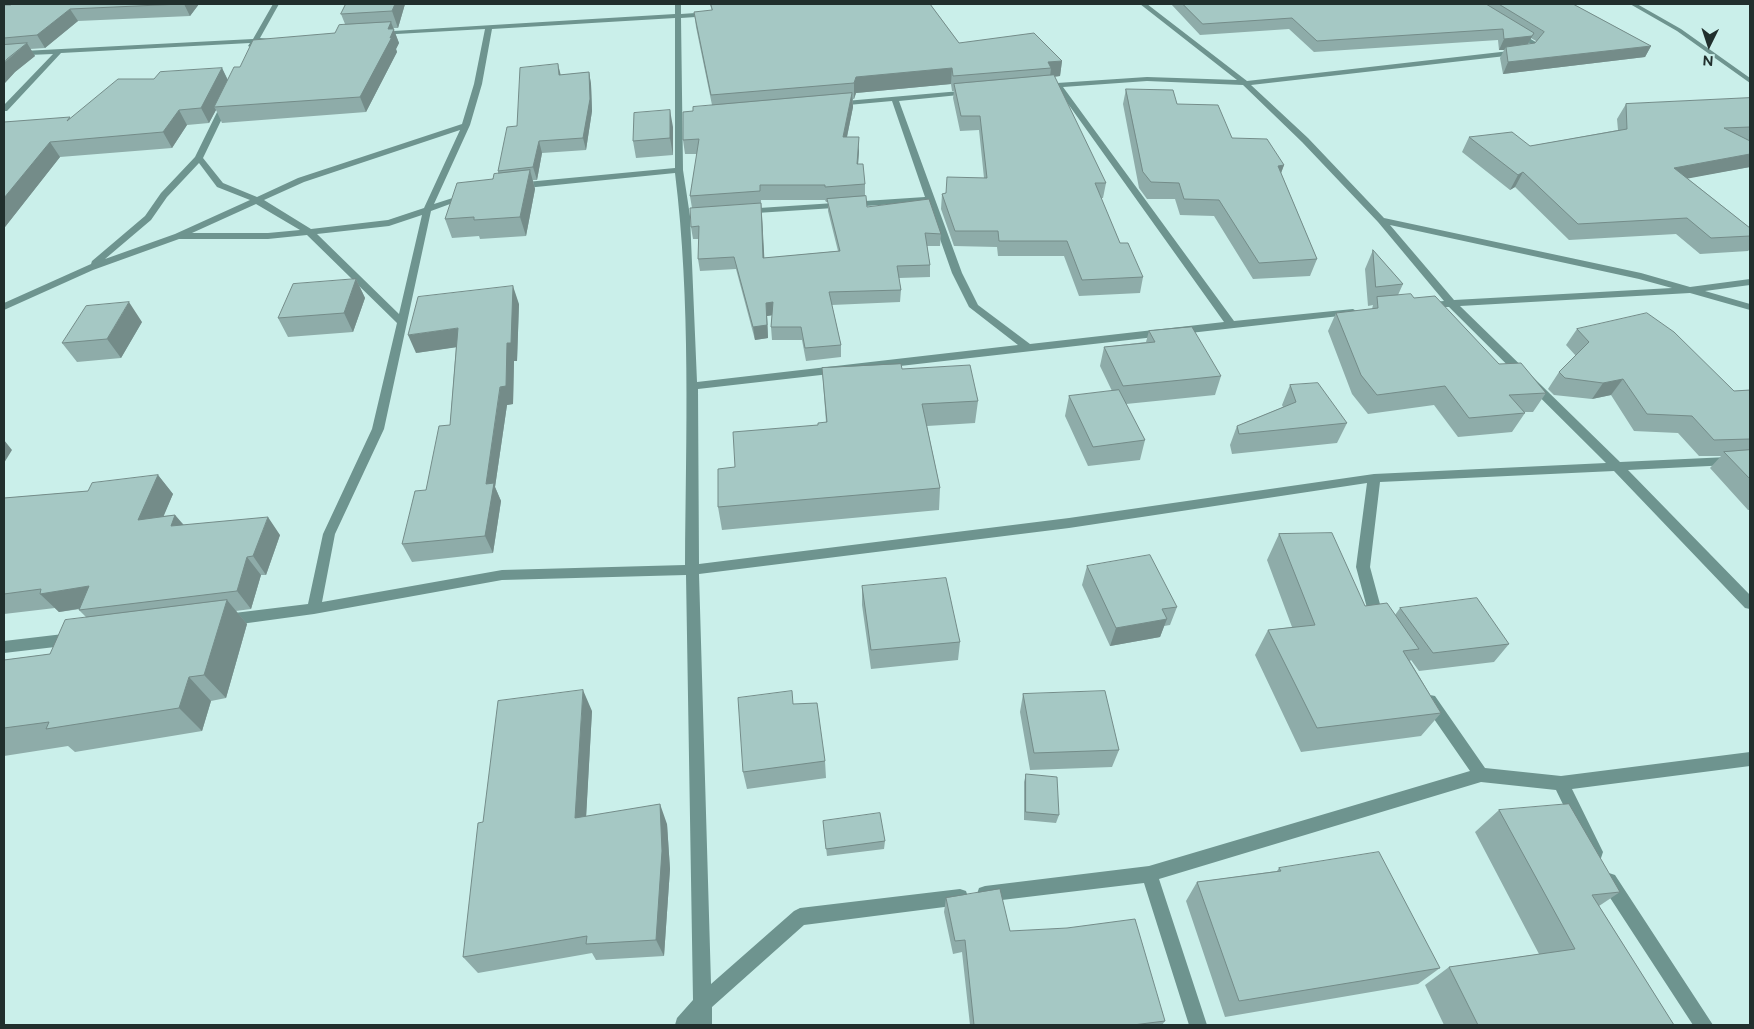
<!DOCTYPE html>
<html>
<head>
<meta charset="utf-8">
<style>
  body { margin:0 }
  #map { position:relative; width:1754px; height:1029px; overflow:hidden; background:#caefea; font-family:Figtree,sans-serif }
  canvas { display:block }
  .frame { position:absolute; inset:0; border:5px solid #212f2d; pointer-events:none }
  .north { position:absolute; left:1684px; top:20px; width:50px; height:50px; -webkit-text-stroke:4px #caefea; paint-order:stroke; rotate:184deg; font-size:14px; font-weight:700; line-height:20px; text-align:center; color:#212f2d }
  .north::after { content:''; display:block; margin:auto; width:18px; height:22px; background:#212f2d; clip-path:polygon(50% 0,100% 100%,50% 72%,0 100%) }
</style>
</head>
<body>
<div id="map">
<canvas width="1754" height="1029"></canvas>
<div class="frame"></div>
<div class="north">N</div>
</div>
<script>
const context = document.querySelector('canvas').getContext('2d');
context.lineJoin = 'round';
function paint(path, color) { context.fillStyle = color; context.fill(path, 'evenodd'); }
function trace(path, color, width, dash) { context.strokeStyle = color; context.lineWidth = width; context.lineCap = dash ? 'butt' : 'round'; context.setLineDash(dash || []); context.stroke(path); }
const minor = new Path2D(`
  M273 4H279L260 38 271 39V41L257 43 252 48 248 46 250 43 61 53 7 111H4V105L53 54 4 56V52L253 39Z
  M675 4H681V14L710 12 713 14 710 16 681 18 683 170 690 216 697 382 1018 345 969 307 952 273 927 202 741 214V210L744 209 925 197 892 101 837 106H834V102L972 90 973 92 969 94 899 101 962 273 978 305 1030 344 1224 322 1056 87 1042 88 1038 86 1042 84 1147 77 1237 80 1140 4H1147L1247 81 1527 49 1531 44 1514 33 1519 32 1539 44 1532 53 1251 85 1308 138 1384 218 1641 273 1690 287 1750 279V285L1705 291 1750 304V310L1690 293 1460 306 1620 462 1750 456V464L1628 470 1750 595V609L1745 608 1614 471 1380 482 1370 567 1384 619 1382 623 1377 625 1372 623 1370 619 1356 567 1367 483 1069 528 699 574 711 984 794 911 800 908 960 889 966 891 968 897 966 903 960 905 804 925 712 1007V1025H675L677 1018 693 1000 686 575 502 580 314 614 226 626 221 624 219 620 221 616 226 614 308 604 323 534 372 429 397 323 307 235 268 239H179L93 270 4 310V303L91 264 92 261 145 216 161 193 195 157 223 100 230 102 203 158 223 183 257 197 298 178 462 124 474 84 485 29 379 35 376 33 377 32 675 14ZM675 18V168L516 183 512 186 516 189 675 173C691 302 686 435 685 565L502 570 322 602 335 534 384 429 431 211 469 197 465 194 434 204 470 125 482 84 492 29ZM1147 81 1243 85 1302 142 1378 222 1444 301 1421 303V307H1449L1606 463 1374 474 1069 518 699 564 698 389 1357 314 1358 312 1353 309 1234 321 1063 87ZM460 130 424 208 388 220 311 229 264 200 304 182ZM199 163 217 187 250 200 175 234 105 259 151 220 167 197ZM256 204 300 230 268 233H192ZM422 215 399 314 317 234 389 226ZM1390 225 1639 279 1672 288 1454 300Z
  M1630 4H1637L1681 29 1750 78V83L1677 31Z
  M72 633 77 635 79 639 77 643 72 645 4 653V641Z
  M1430 695 1435 696 1485 768 1561 776 1750 752V766L1572 789 1603 852 1601 858 1595 860 1589 858 1556 790 1481 782 1159 879 1207 1025H1189L1144 883 985 902 979 900 977 894 979 888 985 886 1149 866 1470 771 1425 706 1423 701 1425 696Z
  M1609 873 1615 875 1713 1025H1693L1603 887 1601 881 1603 875Z`);
const wall = new Path2D(`
  M12 4H199L190 16 78 21 45 48 30 49 35 56 15 72 4 84V5H10Z
  M346 4H405L398 28H393L399 43 396 49 397 52 366 112 222 123 216 110 209 123 187 125 172 148 60 157 5 227H4V122L71 118 154 79 222 68 228 80 240 67 335 33 345 24 341 14Z
  M710 4H930L959 43 1062 61 1060 76 1054 77 1106 183 1103 198H1101L1120 243 1143 277 1140 293 1079 296 1064 256H998L997 247 954 246 941 209 942 194 946 193 984 178 979 130 960 131 953 98 954 91H952L951 84 856 93 854 99H853V107L847 137 859 151 858 164 865 184V196L867 207 941 234 940 246H927L930 265V277L899 278 901 290 900 302 832 305 841 345V357L806 361 802 340H772L771 327 772 315 767 316 768 338 755 340 736 269 700 271 698 259 699 239H693L691 227 692 208 690 196 697 154H685L683 140 693 111 712 105 696 27 694 12 712 11ZM761 200H825L826 202H828V211L838 251 764 258Z
  M1171 4H1573L1651 46 1645 57 1503 74 1500 58 1504 50H1499L1498 40 1314 52 1289 29 1200 35ZM1531 38 1536 41 1535 43 1528 44Z
  M589 72 591 84 592 111 586 150 542 153 537 180H533L535 189 526 236 480 239 479 236 452 238 445 219 498 174V171L517 126 561 75Z
  M1126 89 1177 104 1232 138 1284 165 1281 173 1317 259 1310 276 1253 279 1214 216 1180 215 1175 199H1147L1139 188 1123 104Z
  M1750 98V167L1687 178 1750 228V249L1748 251 1700 254 1676 234 1569 240 1515 187 1510 190 1462 152 1469 137 1530 146 1618 130 1617 119 1626 104Z
  M673 127V155L636 158 633 141Z
  M1373 250 1403 284 1398 295 1414 298 1499 364 1546 393 1533 412H1524L1525 413 1512 432 1458 437 1434 405 1368 414 1352 394 1328 331 1336 313 1372 309 1373 305 1368 306 1365 269Z
  M356 279 365 298 353 332 288 337 278 318Z
  M519 304 517 361H514L513 404 507 405 495 487 501 501 493 553 412 562 402 544 426 490 450 425 456 347 416 353Z
  M142 322 121 358 77 362 62 343Z
  M1577 329 1734 391 1750 390V510H1748L1710 468 1721 456H1699L1678 433 1634 431 1611 395 1592 399 1554 395 1548 389 1559 372 1576 356 1566 345Z
  M1149 331 1221 376 1215 395 1126 404 1145 440 1140 460 1088 466 1065 416 1069 396 1112 391 1100 366 1104 347 1146 342Z
  M822 368 902 369 978 401 975 423 927 426 940 488 939 510 722 530 718 507 735 467 818 425 826 422Z
  M1290 385 1347 423 1337 443 1232 454 1230 445 1237 426 1283 407 1282 405Z
  M158 475 173 494 163 516 175 515 184 525 280 535 266 575H261L251 609 236 611 247 624 226 698 211 701 202 731 75 752 68 746 4 756V660L50 654 86 617 79 610 80 609 59 612 55 608 4 614V498L88 491Z
  M1279 534 1365 606 1395 615 1400 608 1509 644 1494 662 1419 671 1411 660 1410 661 1441 713 1421 736 1301 752 1255 655 1268 630 1292 627 1267 560Z
  M1087 566 1177 607 1170 625 1164 626 1160 637 1110 646 1082 585Z
  M862 586 960 642 958 660 871 669 862 605Z
  M1023 694 1119 750 1112 767 1030 770 1020 712Z
  M793 704 825 761 826 778 747 789 743 772Z
  M592 711 586 816 667 824 670 869 664 956 596 960 592 953 478 973 463 957 483 822Z
  M1026 774 1059 815 1056 823 1024 820V782Z
  M1499 810 1620 892 1599 906 1674 1025H1444L1425 985 1449 967 1539 954 1475 832Z
  M823 821 885 841 884 849 827 856Z
  M1279 868 1440 968 1418 984 1225 1017 1186 901 1197 882 1277 871Z
  M946 898 1010 931 1165 1021 1162 1025H970L962 952 953 954 944 912Z`);
const shadedWall = new Path2D(`
  M184 4H199L190 16Z
  M395 4H405L398 28 392 11Z
  M70 9 78 21 45 48 37 35Z
  M391 22 399 43 396 49 397 52 366 112 360 97 390 38 388 29Z
  M1534 33 1528 44 1506 47 1504 50H1499L1504 39Z
  M27 43 35 56 15 72 4 84V63Z
  M1651 46 1645 57 1503 74 1508 62Z
  M1062 61 1060 76 1050 77 1051 68 1048 62Z
  M558 64 561 76 559 75Z
  M222 68 229 83 214 107 216 110 209 123 201 108Z
  M952 68 951 84 856 93 854 99V83L856 77Z
  M589 72 591 84 592 111 586 150 583 138Z
  M852 93 853 107 844 151 843 137Z
  M179 110 187 125 172 148 163 132Z
  M670 110 673 127V155L670 138Z
  M859 137V151L857 179V164Z
  M539 141 542 153 537 180 533 167Z
  M50 142 60 157 5 227 4 225V198Z
  M1750 154V167L1664 183 1674 168Z
  M1284 165 1278 181V166Z
  M530 170 535 189 526 236 520 217Z
  M1523 172 1515 187 1510 190 1518 175Z
  M761 203 762 215 765 270 763 258Z
  M356 279 365 298 353 332 344 313Z
  M513 286 519 304 517 361H514L513 404 507 405 495 487 501 501 493 553 485 536 486 484 507 343Z
  M129 302 142 322 121 358 107 339Z
  M773 302 774 315 767 316 768 338 755 340 753 327 766 303Z
  M458 328 465 346 416 353 408 335Z
  M1623 379 1611 395 1592 399 1603 383Z
  M4 440 12 450 4 463Z
  M158 475 173 494 154 539 138 520Z
  M175 515 190 533 171 526Z
  M268 517 280 535 266 575 253 556Z
  M247 557 261 575 251 609 237 591Z
  M89 586 107 604 59 612 40 594Z
  M227 600 247 624 226 698 204 675Z
  M1167 619 1160 637 1110 646 1116 628Z
  M189 677 211 701 202 731 179 708Z
  M583 690 592 711 585 837 575 818Z
  M660 804 667 824 670 869 664 956 656 940Z`);
const building = new Path2D(`
  M12 4H181L70 9 37 35 4 38V5H10Z
  M346 4H395L392 11 341 14Z
  M711 4H930L959 43 1034 33 1062 61 1048 62 1051 68 953 76 952 68 856 77 854 83 711 95 694 12 712 10Z
  M1183 4H1486L1534 33 1532 36 1504 39 1503 29 1317 41 1292 18 1203 24Z
  M1499 4H1573L1651 46 1508 62 1506 47 1535 43 1544 32Z
  M391 22 388 29H394L390 38 392 37 360 97 214 107 234 67H240L253 40 335 33 339 25Z
  M27 43 7 59 4 63V45Z
  M558 64 559 75 589 72 590 99 583 138 539 141 533 167 498 171 507 127 517 126 520 68Z
  M222 68 201 108 179 110 163 132 50 142 4 198V122L70 117 67 121 118 79H154L160 72Z
  M1054 75 1106 183H1095L1120 243H1128L1143 277 1082 280 1067 241H999L998 231H955L942 194 946 193 947 177 987 178 980 116H961L954 84Z
  M1126 89 1173 90 1177 104 1218 105 1232 138 1267 139 1284 165 1278 166 1317 259 1259 263 1219 200 1184 199 1179 183 1151 182 1143 172Z
  M852 93 843 137H859L857 164H863L865 184 825 187V185H760V191L690 196 699 139 683 140V112L693 111V107Z
  M1750 98V127L1724 128 1750 141V154L1674 168 1750 228V236L1711 238 1687 218 1578 224 1523 172 1518 175 1469 137 1512 132 1530 146 1627 129 1626 104Z
  M670 110V138L633 141 634 113Z
  M530 170 520 217 474 220V217L445 219 457 183 493 179 494 174Z
  M866 196 867 207 929 199 941 234 925 233 930 265 897 266 901 290 829 292 841 345 805 348 801 327H771L773 302 766 303 767 325 753 327 734 257 698 259 699 226 691 227 690 208 761 203 763 258 840 251 827 199Z
  M1373 250 1403 284 1376 287Z
  M356 279 344 313 278 318 293 284Z
  M513 286 511 343H507L506 386 500 387 486 484 494 483 485 536 402 544 415 491 426 490 439 426 450 425 458 328 408 335 418 297Z
  M1411 294 1414 298 1435 296 1499 364 1521 363 1546 393 1509 395 1525 413 1469 418 1445 386 1377 395 1361 375 1336 313 1378 308 1377 297Z
  M129 302 107 339 62 343 86 306Z
  M1647 313 1674 332 1734 391 1750 390V439L1714 440 1692 416 1647 414 1623 379 1603 383 1565 378 1559 372 1589 342 1577 329Z
  M1192 327 1221 376 1123 386 1104 347 1155 342 1149 331Z
  M901 364 902 369 970 365 978 401 922 404 940 488 718 507V469L735 467 733 432 818 425V423L827 422 822 368Z
  M1318 383 1347 423 1239 434 1237 426 1296 402 1290 385Z
  M1119 390 1145 440 1093 447 1069 396Z
  M1750 450V479L1724 452Z
  M158 475 138 520 175 515 171 526 268 517 253 556 247 557 237 591 79 610 89 586 40 594 41 589 4 594V498L88 491 92 483Z
  M1332 533 1365 606 1387 603 1419 649 1403 651 1441 713 1317 728 1268 630 1315 625 1279 534Z
  M1150 555 1177 607 1162 609 1167 619 1116 628 1087 566Z
  M946 578 960 642 871 650 862 586Z
  M1477 598 1509 644 1433 653 1400 608Z
  M227 600 204 675 189 677 179 708 46 729 49 722 4 728V660L50 654 65 620Z
  M583 690 575 818 660 804 662 851 656 940 586 944 587 936 463 957 478 823 483 822 498 701Z
  M792 691 793 704 817 703 825 761 743 772 738 698Z
  M1105 691 1119 750 1034 753 1023 694Z
  M1026 774 1057 777 1059 815 1026 812Z
  M1569 804 1620 892 1592 895 1674 1025H1478L1449 967 1575 949 1499 810Z
  M880 813 885 841 826 849 823 821Z
  M1379 852 1440 968 1239 1001 1197 882 1281 871 1279 868Z
  M1000 889 1010 931 1067 928 1135 919 1165 1021 1133 1025H974L965 940 955 941 946 898Z`);
paint(minor, '#6e948f');
paint(wall, '#8eaca9');
paint(shadedWall, '#748c89');
paint(building, '#a5c8c4');
trace(building, '#748c89', 1);
</script>
</body>
</html>
